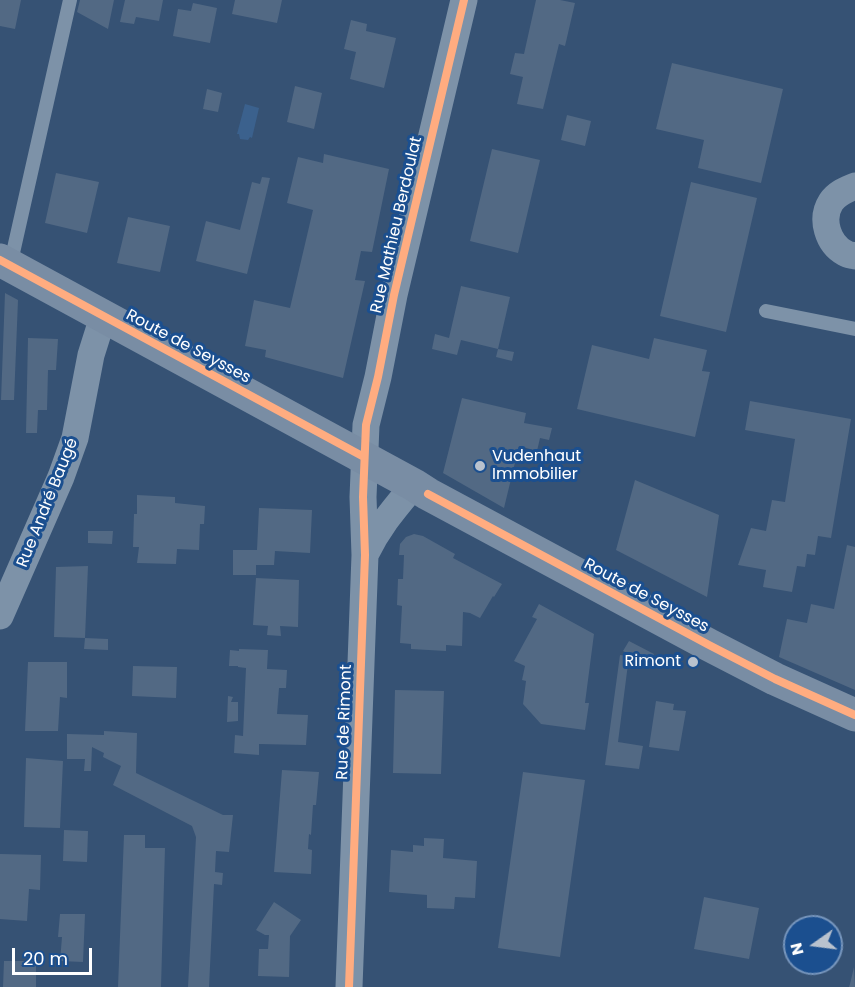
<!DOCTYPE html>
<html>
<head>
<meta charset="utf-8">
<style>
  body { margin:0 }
  #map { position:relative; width:855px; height:987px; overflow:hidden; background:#365274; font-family:Poppins,sans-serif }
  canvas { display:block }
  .north { position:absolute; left:783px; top:915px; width:60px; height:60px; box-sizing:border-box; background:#1b4f8f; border:2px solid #7695bc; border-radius:50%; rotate:256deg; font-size:16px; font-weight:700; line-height:24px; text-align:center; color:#fff }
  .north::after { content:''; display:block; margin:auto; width:21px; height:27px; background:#b9c2ce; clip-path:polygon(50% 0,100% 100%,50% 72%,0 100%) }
  .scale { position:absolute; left:12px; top:948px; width:80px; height:27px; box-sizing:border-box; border:3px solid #fff; border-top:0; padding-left:8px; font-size:18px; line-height:21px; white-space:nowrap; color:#fff; -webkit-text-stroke:4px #1b4f8f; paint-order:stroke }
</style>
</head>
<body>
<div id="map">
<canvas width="855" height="987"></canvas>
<div class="north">N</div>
<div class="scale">20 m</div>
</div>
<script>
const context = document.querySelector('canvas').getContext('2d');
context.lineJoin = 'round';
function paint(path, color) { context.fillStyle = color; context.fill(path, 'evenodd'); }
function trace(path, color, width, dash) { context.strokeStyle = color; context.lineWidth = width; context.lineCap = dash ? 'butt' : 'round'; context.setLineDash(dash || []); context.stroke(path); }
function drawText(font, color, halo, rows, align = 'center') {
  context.font = font + ' Poppins,sans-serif'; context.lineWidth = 6; context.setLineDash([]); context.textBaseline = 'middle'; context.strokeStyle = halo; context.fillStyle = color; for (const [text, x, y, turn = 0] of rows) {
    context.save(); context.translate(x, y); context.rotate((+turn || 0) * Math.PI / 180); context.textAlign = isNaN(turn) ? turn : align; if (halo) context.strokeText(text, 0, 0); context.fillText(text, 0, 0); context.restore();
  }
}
const water = new Path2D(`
  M245 104 259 108 252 138 250 137 248 140 240 139 239 134H237Z`);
const building = new Path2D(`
  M0 0H21L15 29 0 26Z
  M80 0H114L108 29 77 12Z
  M125 0H163L159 21 136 17 134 24 120 22Z
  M235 0H282L277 23 232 14Z
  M536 0H560L575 3 565 46 559 44 543 109 517 104 523 77 510 74 515 53 524 54Z
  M193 3 217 8 210 43 173 36 178 9 191 11Z
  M351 20 367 24 366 31 396 38 384 88 350 79 356 52 344 49Z
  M672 63 783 89 761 183 698 168 704 140 656 129Z
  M295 86 322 93 314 129 287 122Z
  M207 89 222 93 218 112 203 109Z
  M567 115 591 121 585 146 561 140Z
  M492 149 540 160 518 253 470 241Z
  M324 154 389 169 372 252 361 251 355 280 365 281 343 378 265 357 266 350 245 346 254 300 290 308 313 210 287 203 298 157 323 163Z
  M56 173 99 182 87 233 45 223Z
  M262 177 270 178 247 274 196 261 206 221 240 230 252 182 260 184Z
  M691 182 757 198 726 332 660 316Z
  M128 217 170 226 160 272 117 263Z
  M461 286 510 297 498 349 461 340 457 355 432 349 435 334 449 338Z
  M5 293 18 300 14 400H1Z
  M28 338 58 339 56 370H48L47 410H38L37 433H26Z
  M654 338 707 350 702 371 710 372 695 437 577 409 592 345 649 359Z
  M498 349 514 352 512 361 496 357Z
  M462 398 526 413 524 423 552 428 549 440 540 438 537 451 519 446 504 508 443 473Z
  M750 401 851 419 831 538 818 536 815 555 807 554 805 567 797 566 792 592 763 587 766 570 738 565 751 528 766 531 772 500 785 502 795 439 745 430Z
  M635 480 719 515 707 597 616 550Z
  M137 495 175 497V503L205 506 204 524H200L199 550 177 549 176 564 137 563 139 547H133L134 514H137Z
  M259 508 312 510 310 553 275 551 274 565H256V575H233V550H257Z
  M88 531H113L112 544 88 543Z
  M414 534 423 536 455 554 453 558 502 584 494 597 493 596 480 618 470 613 463 612 462 646 446 645V651L411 649V644L400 643 402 606 397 605 398 579H403L404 555H399L400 544 406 537Z
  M847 545 855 547V690L779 657 787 619 807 623 811 604 834 609Z
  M88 566 85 638 54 637 56 567Z
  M256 578 299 580 298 627 280 626 281 636 267 635 268 626 253 625Z
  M539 604 594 634 585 703H589L585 730 541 724 523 704 526 681 522 680 525 666 514 661 537 619 532 617Z
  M85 638 108 639V650L84 649Z
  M629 641 654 654 649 664 623 651Z
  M239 649 268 650 267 669 287 670 286 688H279L277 714 308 715 306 745 259 744V755L234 753 235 735 243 736 246 668 238 667V666H229L230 650 239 651Z
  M620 655 629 656 618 742 643 746 639 769 605 765Z
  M28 662H67V698L60 697 58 731H25Z
  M133 666 177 667 176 698 132 696Z
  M395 690 444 691 441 774 393 773Z
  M228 696 233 697 231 702H238V721L227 722Z
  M656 701 674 704 673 710 686 711 679 751 649 747Z
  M104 731 137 733 136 773 223 815H233L229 852 216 851 215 872 223 873 222 885 214 884 209 987H188L196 837 192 826 113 785 121 766 103 757 104 753 92 747 91 771H84L85 759H67V734L104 735Z
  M26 758 63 761 60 828 24 827Z
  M282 770 319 772 316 805H313L311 835 309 834 308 849 312 850 311 874 274 872Z
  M523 772 585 780 560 957 498 948Z
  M64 830 88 831 87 862 63 861Z
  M124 835H145V848H165L161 987H118Z
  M424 838 444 839 443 858 477 861 475 898 455 897 454 909 427 908V895L389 892 391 850 413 852V845L424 846Z
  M0 854 41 855 40 890 29 889 27 921 0 919Z
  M704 897 759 908 749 959 694 949Z
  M274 902 301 920 290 936 289 977 258 976 259 949H268L269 935H265L256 930Z
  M60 914H85L83 962 60 961 62 937H58Z
  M4 961H36V987H3Z
  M854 967 855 987H849L850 984Z`);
const lane = new Path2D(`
  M10 266 70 0
  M766 311 855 329`);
const street = new Path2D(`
  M855 186C846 190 837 193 831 202 820 219 828 244 845 253 848 255 852 255 855 256
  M365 555C379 526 394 509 414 485
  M0 616 61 477 75 438 91 355 103 317
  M349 987 365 555 363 497 366 425 378 377 394 295 464 0`);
const secondary = new Path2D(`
  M0 260 414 485 428 494 709 645 775 679 855 715`);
const cycleway = new Path2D(`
  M0 260 364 457
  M428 494 709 645 775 679 855 715
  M349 987 365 555 363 497 366 425 378 377 394 295 464 0`);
const markers = [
  [480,466,6,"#b9c2ce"],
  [693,662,6,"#b9c2ce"]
];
const streetNames = [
  ["Rue Mathieu Berdoulat",397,225,-77],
  ["Route de Seysses",188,347,28],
  ["Rue André Baugé",48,503,-68],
  ["Route de Seysses",646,596,28],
  ["Rue de Rimont",345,722,-88]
];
const poiNames = [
  ["Vudenhaut",492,457],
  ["Immobilier",492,475],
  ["Rimont",681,662,"right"]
];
paint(water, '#3b618d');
paint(building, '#526984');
trace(lane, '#7d92a8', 14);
trace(street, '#7d92a8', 27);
trace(secondary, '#798da4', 33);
trace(cycleway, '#ffac80', 8);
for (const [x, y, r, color] of markers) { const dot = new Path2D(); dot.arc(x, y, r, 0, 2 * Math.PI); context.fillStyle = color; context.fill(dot); trace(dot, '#1b4f8f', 2); }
drawText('16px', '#fff', '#1b4f8f', streetNames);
drawText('16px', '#fff', '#1b4f8f', poiNames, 'left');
</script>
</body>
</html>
